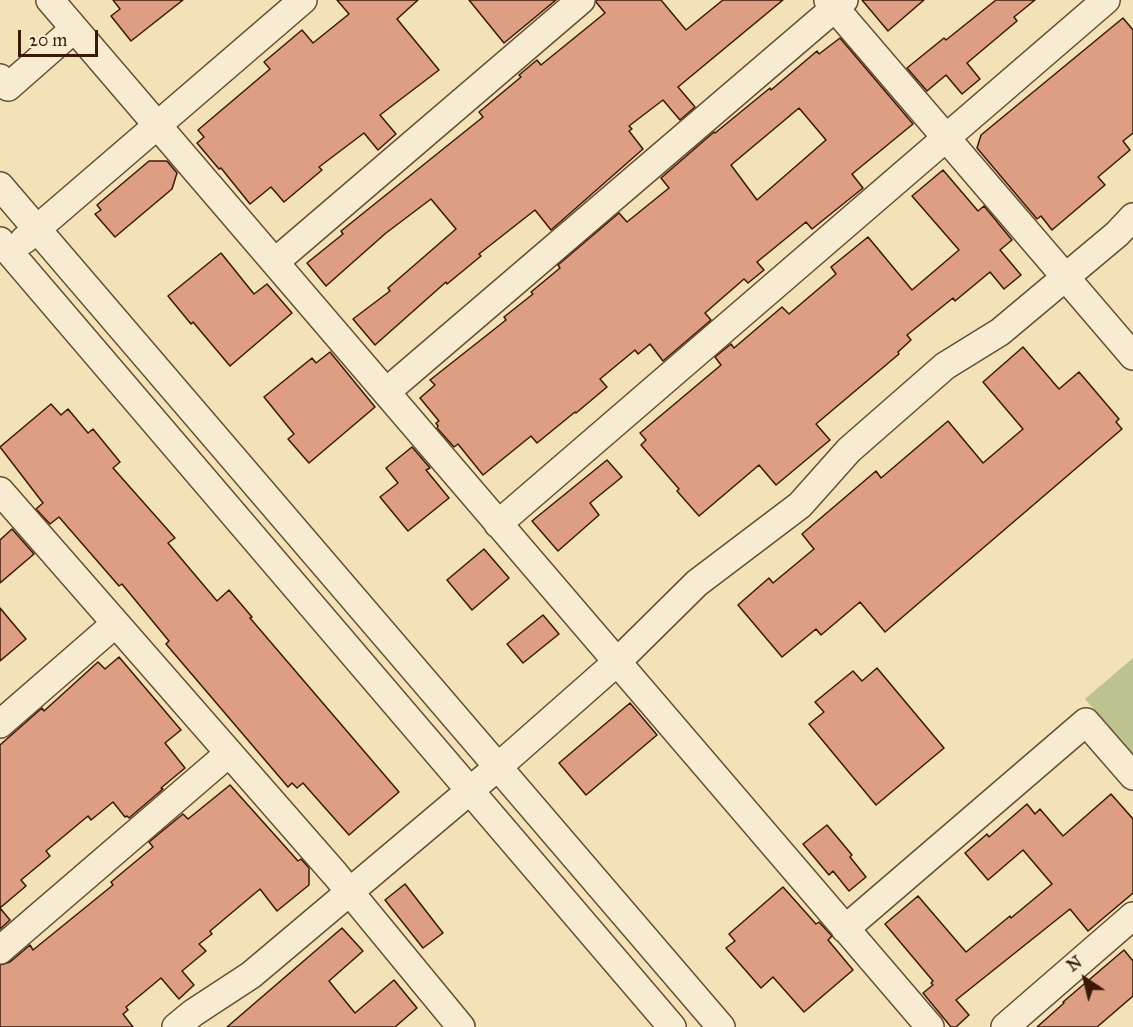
<!DOCTYPE html>
<html>
<head>
<meta charset="utf-8">
<style>
  body { margin:0 }
  #map { position:relative; width:1133px; height:1027px; overflow:hidden; background:#f3e2b8; font-family:"IM FELL Great Primer",serif }
  canvas { display:block }
  .north { position:absolute; left:1055px; top:949px; width:60px; height:60px; -webkit-text-stroke:4px #f7ecd1; paint-order:stroke; rotate:325deg; font-size:16px; font-weight:700; line-height:24px; text-align:center; color:#3a1a06 }
  .north::after { content:''; display:block; margin:auto; width:21px; height:27px; background:#3a1a06; clip-path:polygon(50% 0,100% 100%,50% 72%,0 100%) }
  .scale { position:absolute; left:18px; top:30px; width:80px; height:27px; box-sizing:border-box; border:3px solid #3a1a06; border-top:0; padding-left:8px; font-size:18px; line-height:21px; white-space:nowrap; color:#3a1a06; -webkit-text-stroke:4px #f7ecd1; paint-order:stroke }
</style>
</head>
<body>
<div id="map">
<canvas width="1133" height="1027"></canvas>
<div class="north">N</div>
<div class="scale">20 m</div>
</div>
<script>
const context = document.querySelector('canvas').getContext('2d');
context.lineJoin = 'round';
function paint(path, color) { context.fillStyle = color; context.fill(path, 'evenodd'); }
function trace(path, color, width, dash) { context.strokeStyle = color; context.lineWidth = width; context.lineCap = dash ? 'butt' : 'round'; context.setLineDash(dash || []); context.stroke(path); }
const green = new Path2D(`
  M1133 658V754L1085 699Z`);
const building = new Path2D(`
  M113 0H183L131 41 111 16 120 9Z
  M337 0H418L397 19 439 70 380 115 396 134 378 150 364 133 319 167 322 170 284 202 271 187 250 204 221 168 219 169 197 143 204 137 198 130 270 69 264 62 302 30 313 43 349 14Z
  M469 0H556L504 43Z
  M596 0H661L686 30 723 0H783L678 87 695 107 680 120 663 100 629 126 632 129 629 131 643 149 551 230 535 210 479 254 481 256 447 284 446 282 375 345 353 319 390 291 388 288 456 229 431 199 386 233 326 286 307 263 343 234 341 231 483 117 479 112 521 77 519 75 537 60 541 65 605 13 596 2Z
  M862 0H924L888 31Z
  M996 0H1035L1014 17 1017 21 967 63 980 79 962 94 946 75 927 91 907 68 944 38 946 40Z
  M1123 18 1133 30V133L1123 141 1130 150 1098 177 1105 185 1052 230 1041 216 1037 219 977 148 981 135Z
  M840 38 913 124 852 174 863 188 812 229 806 222 757 262 764 270 748 283 744 279 705 313 711 320 663 361 650 344 638 354 635 350 600 379 607 387 576 413 575 412 537 443 531 436 483 475 458 444 454 447 437 428 438 426 436 423 439 421 420 398 435 385 430 380 506 320 504 317 533 294 531 292 560 268 558 265 619 213 627 222 669 188 661 178 714 132 715 133 770 88 771 90 817 51 819 54ZM799 108 826 140 757 200 731 165Z
  M149 161H167L177 173 172 189 115 237 95 214 101 210 97 205Z
  M943 170 978 211 984 206 1012 240 1000 250 1021 275 1004 289 990 272 955 301 953 298 907 335 911 340 898 352 899 354 816 424 830 440 776 485 759 465 699 516 677 491 679 489 641 445 646 440 640 433 721 365 715 357 731 344 734 348 782 307 789 314 836 274 831 267 868 237 912 290 959 250 912 196Z
  M221 253 254 294 267 284 292 313 230 366 193 322 191 324 168 296Z
  M1023 347 1059 389 1079 372 1119 419 1116 422 1122 429 885 632 860 602 821 635 816 629 782 657 738 605 769 578 773 583 814 549 802 534 876 471 881 478 948 421 983 463 1023 429 983 382Z
  M330 352 375 407 309 463 288 439 294 434 264 397 312 358 316 363Z
  M51 404 61 415 68 409 88 433 93 429 120 462 113 468 175 538 168 543 217 601 229 590 252 617 250 618 399 792 349 835 303 783 297 788 292 783 288 787 166 644 169 641 122 584 119 586 59 517 50 524 36 509 43 503 0 447Z
  M412 447 430 468 426 470 449 498 408 531 380 497 398 483 386 468Z
  M607 460 622 477 590 503 599 515 558 551 532 521Z
  M12 529 34 554 0 583V540Z
  M484 549 509 578 472 610 447 580Z
  M0 608 26 639 0 661Z
  M543 615 559 634 523 663 507 644Z
  M119 657 181 730 165 743 185 768 161 788 163 789 129 818 127 816 125 817 113 802 91 820 88 816 46 851 50 856 21 880 26 886 0 908 10 920 0 929V745L42 708 44 711 98 662 105 669Z
  M877 668 944 748 876 805 809 724 824 712 815 702 853 671 862 681Z
  M630 703 657 735 586 795 559 763Z
  M230 785 298 861 301 859 309 868V885L277 911 260 889 210 931 212 934 199 944 206 951 182 971 194 985 179 999 161 978 126 1007 128 1010 123 1014 133 1027H0V965L10 962 30 945 33 950 113 885 111 882 153 847 149 842 183 814 188 819Z
  M1111 794 1133 819V893L1088 931 1070 909 956 1000 969 1015 956 1027H951L923 993 933 985 931 983 933 981 885 924 918 896 966 952 1010 916 1011 918 1052 884 1023 850 988 880 965 853 987 834 989 837 1027 804 1035 814 1040 809 1063 836Z
  M827 825 852 855 850 857 866 877 849 891 833 871 829 875 803 844Z
  M405 884 443 933 423 948 385 900Z
  M783 887 816 924 819 922 832 936 828 940 853 970 804 1012 773 977 761 988 726 948 735 941 729 934Z
  M342 928 363 951 329 981 355 1013 394 980 417 1008 395 1027H227Z
  M1124 950 1133 961V996L1097 1027H1037L1064 1003 1063 1002Z`);
const minor = new Path2D(`
  M50 0 930 1027
  M828 0 1133 356
  M0 78 8 87 74 29
  M0 186 721 1027
  M24 240 303 0
  M0 241 672 1027
  M275 262 581 0
  M386 392 844 0
  M0 491 335 874 461 1027
  M498 524 1106 0
  M0 724 115 624
  M845 929 1086 722 1133 776
  M0 950 228 754
  M176 1027 193 1013 251 975 499 766 617 662 697 583 800 505 849 450 945 366 1000 332 1117 234 1133 217
  M1005 1027 1133 916`);
paint(green, '#bcc38e');
paint(building, '#de9e84');
trace(building, '#3a1a06', 1.5);
trace(minor, '#684c32', 30);
trace(minor, '#f7ecd1', 27);
</script>
</body>
</html>
